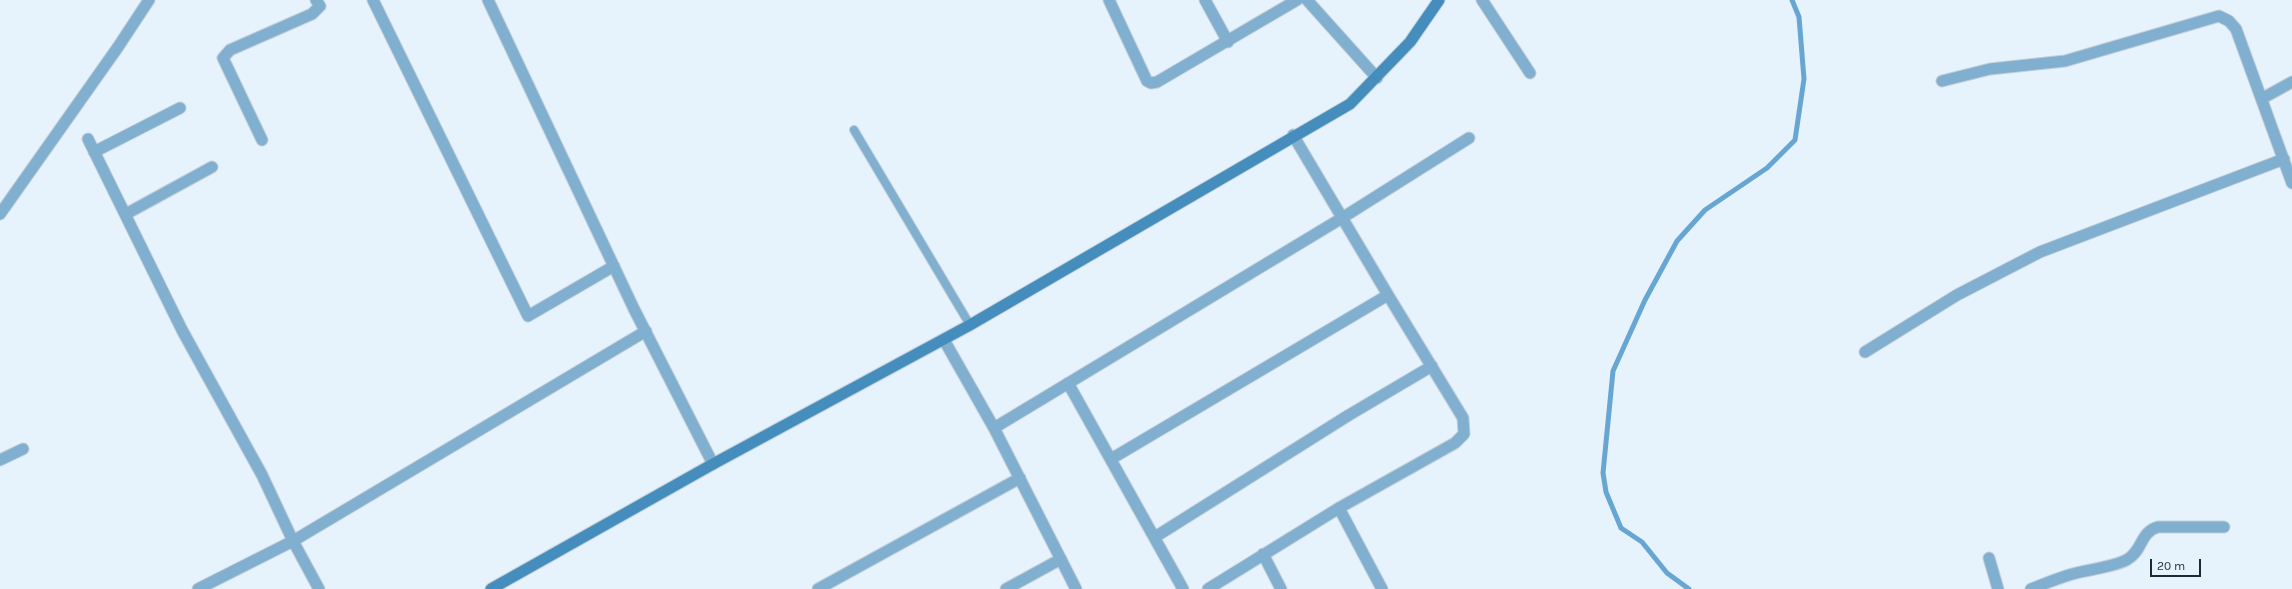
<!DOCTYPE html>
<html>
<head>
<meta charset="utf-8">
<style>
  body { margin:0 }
  #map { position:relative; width:2292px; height:589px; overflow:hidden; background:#e6f3fd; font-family:Karla,sans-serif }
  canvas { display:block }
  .scale { position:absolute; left:2150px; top:559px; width:51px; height:18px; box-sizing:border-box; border:2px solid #1d2a33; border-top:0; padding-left:5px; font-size:12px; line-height:14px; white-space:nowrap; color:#1d2a33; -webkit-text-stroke:3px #e6f3fd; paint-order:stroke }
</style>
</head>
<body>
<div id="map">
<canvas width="2292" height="589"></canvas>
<div class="scale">20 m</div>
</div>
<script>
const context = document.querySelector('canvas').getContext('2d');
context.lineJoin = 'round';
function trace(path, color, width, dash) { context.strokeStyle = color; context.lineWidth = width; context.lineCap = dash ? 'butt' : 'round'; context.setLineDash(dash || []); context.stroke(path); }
const stream = new Path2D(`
  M1689 589 1667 573 1642 542 1621 528 1606 492 1603 473 1613 371 1645 300 1677 241 1705 210 1767 168 1795 140 1804 79 1799 17 1792 0`);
const service = new Path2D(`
  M854 130 970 325`);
const minor = new Path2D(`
  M373 0 528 316 614 266
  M488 0 634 309 713 464
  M1109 0 1147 81 1151 83 1157 82 1297 0
  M1205 0 1228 42
  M1307 0 1377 78
  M1482 0 1530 73
  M1942 81 1990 69 2065 61 2219 16 2229 21 2236 29 2292 183
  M2263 98 2292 82
  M88 139 182 330 262 475 293 541 319 589
  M262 140 223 58 230 50 312 14 320 6 316 0
  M94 152 180 108
  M0 214 118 47 149 0
  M126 214 212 167
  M944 340 994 428 1076 589
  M1865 352 1957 295 2040 252 2284 159
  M1068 383 1183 589
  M994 428 1342 218 1469 138
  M1111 459 1388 295
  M0 460 23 449
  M1339 508 1382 589
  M1155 537 1349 415 1432 366
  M1263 554 1281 589
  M1989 558 1998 589
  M198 589 293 541 646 331
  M818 589 1020 478
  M1006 589 1061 559
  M1208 589 1339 508 1455 443 1464 434 1463 418 1388 295 1293 135
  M2031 589C2044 584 2056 579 2069 575 2084 570 2116 567 2128 559 2143 550 2140 532 2158 527H2224`);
const secondary = new Path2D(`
  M491 589 713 464 970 325 1350 104 1410 42 1439 0`);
trace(stream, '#67a6d2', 5);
trace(service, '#c2cfd9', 10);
trace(minor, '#c2cfd9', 13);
trace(secondary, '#c2cfd9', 13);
trace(service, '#81afd0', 8);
trace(minor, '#81afd0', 11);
trace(secondary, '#448dbd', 11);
</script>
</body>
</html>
